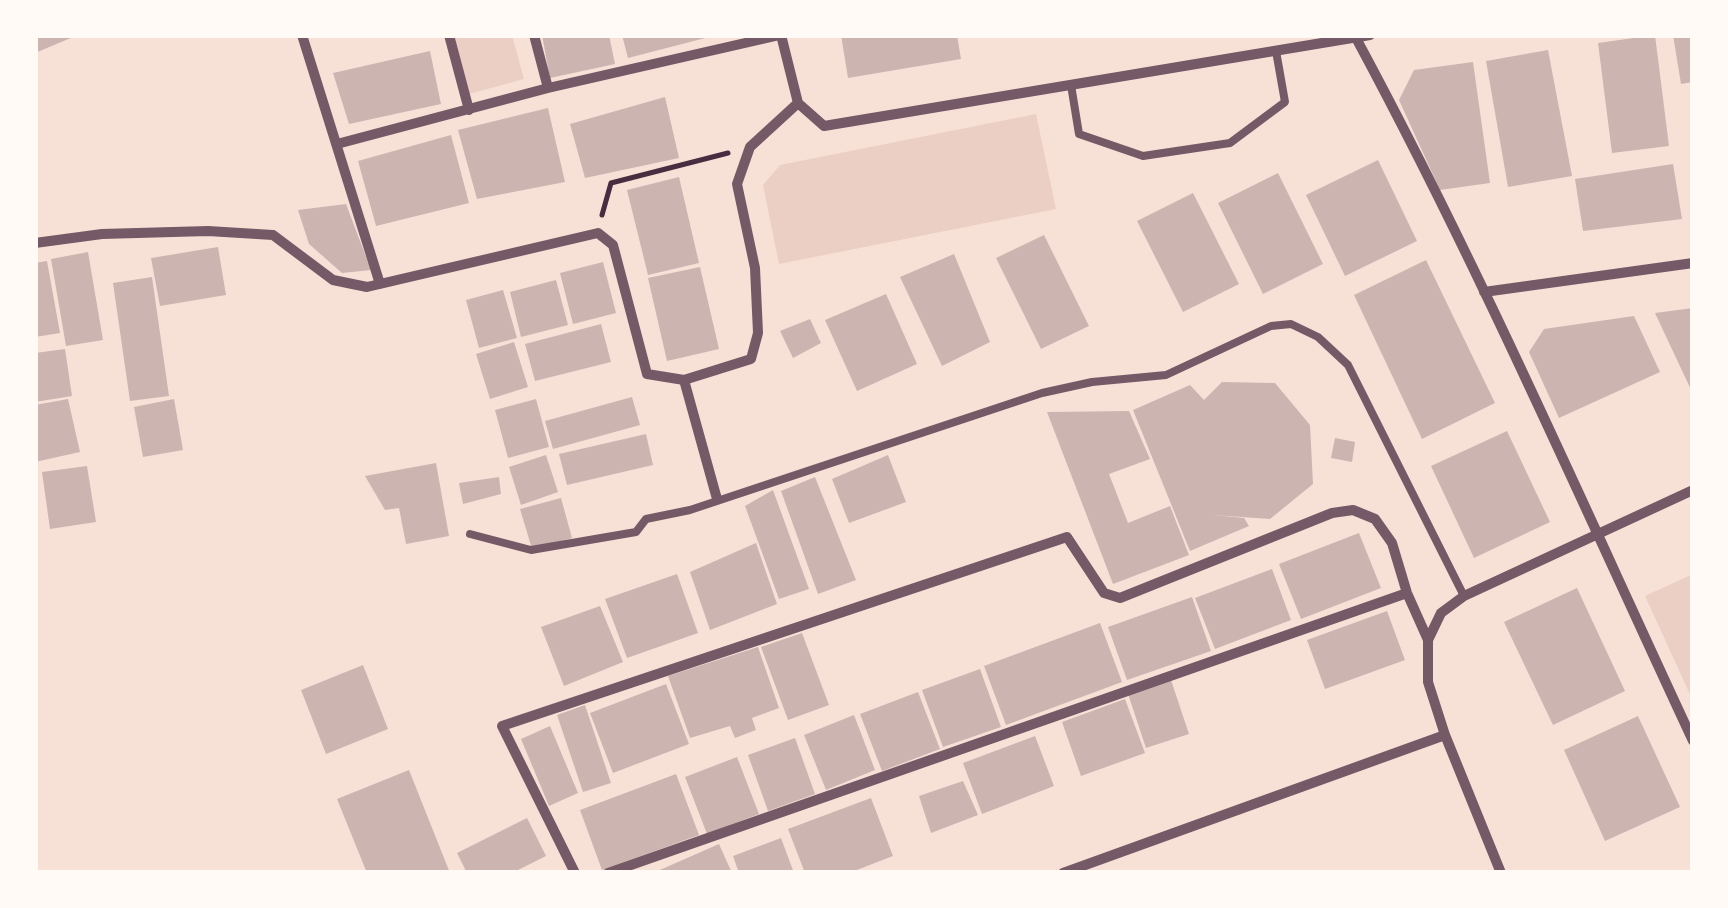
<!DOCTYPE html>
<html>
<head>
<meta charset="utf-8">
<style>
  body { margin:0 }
  #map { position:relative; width:1728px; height:908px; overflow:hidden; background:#f7e1d7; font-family:"Zilla Slab",serif }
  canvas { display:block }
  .frame { position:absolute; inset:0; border:38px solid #fffaf5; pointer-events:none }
</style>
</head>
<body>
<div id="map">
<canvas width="1728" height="908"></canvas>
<div class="frame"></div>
</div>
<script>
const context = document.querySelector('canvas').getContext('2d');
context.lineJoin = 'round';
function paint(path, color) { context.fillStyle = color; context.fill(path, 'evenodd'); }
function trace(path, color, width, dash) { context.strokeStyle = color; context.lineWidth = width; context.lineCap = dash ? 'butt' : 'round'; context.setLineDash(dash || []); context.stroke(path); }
const green = new Path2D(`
  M454 35H512L524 79 469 94Z
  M1036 114 1056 209 779 264 763 185 780 165Z
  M1693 574V701L1645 596Z`);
const building = new Path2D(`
  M35 35H78L35 53Z
  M542 35H609L615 64 550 78Z
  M622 35H713V36L628 58Z
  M841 35H957L961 59 848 78Z
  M1655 35 1669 146 1612 153 1598 43Z
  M1673 35H1693V82L1681 84Z
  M1548 50 1572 176 1508 187 1486 61Z
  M430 51 441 104 349 124 333 73Z
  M1473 62 1490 183 1440 190 1399 100 1414 70Z
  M665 97 679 158 585 178 570 124Z
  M548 108 565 182 477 199 458 130Z
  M451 135 469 203 376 226 358 161Z
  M1378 160 1417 241 1345 276 1306 195Z
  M1673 164 1682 219 1583 231 1575 179Z
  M1278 173 1323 264 1263 294 1218 203Z
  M679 177 699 263 648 275 627 190Z
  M1193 193 1239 284 1183 312 1137 221Z
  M346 204 371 270 342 273 309 244 298 210Z
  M1044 235 1089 326 1041 349 996 258Z
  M218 247 226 295 160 306 151 258Z
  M88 252 103 340 66 346 51 259Z
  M954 254 990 342 942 366 900 277Z
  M1426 260 1495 403 1422 439 1354 295Z
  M47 261 60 333 35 337V263Z
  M603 262 616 313 573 324 560 273Z
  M700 267 719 349 667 361 648 278Z
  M152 277 169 396 130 401 113 283Z
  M556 280 568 325 521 337 510 292Z
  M503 290 517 338 479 348 466 300Z
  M886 294 917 364 857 391 825 320Z
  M1693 308V394L1655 313Z
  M1634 316 1660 372 1559 418 1529 352 1544 329Z
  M810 319 821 343 793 358 780 331Z
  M601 324 611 362 535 381 525 344Z
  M514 342 528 387 490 399 476 354Z
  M65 349 72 396 35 402V353Z
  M1222 382 1275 383 1310 425 1313 484 1270 519 1213 515 1244 518 1249 526 1190 551 1133 410 1190 385 1204 400Z
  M632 397 640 425 553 449 545 421Z
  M68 399 80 452 35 462V405Z
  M174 399 183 450 143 457 134 407Z
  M536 399 549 447 508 458 495 410Z
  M1129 411 1150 459 1109 474 1128 523 1170 506 1189 555 1113 584 1047 412Z
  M1507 431 1550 522 1474 558 1431 466Z
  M646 434 653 465 567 485 559 454Z
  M1335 438 1355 442 1352 462 1331 458Z
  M546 455 558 492 521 505 509 467Z
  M888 455 906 502 849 523 832 479Z
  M436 463 449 536 406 544 399 508 385 510 365 476Z
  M87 466 96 522 50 529 42 472Z
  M499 477 501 494 463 504 459 483Z
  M815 477 856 580 818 594 781 491Z
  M773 490 809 589 779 599 745 506Z
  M561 498 572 538 532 549 520 509Z
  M1359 533 1381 588 1301 619 1279 564Z
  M756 543 777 604 710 630 690 572Z
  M1272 569 1291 620 1215 649 1195 598Z
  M677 574 698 633 627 658 605 599Z
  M1577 588 1625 691 1553 725 1504 622Z
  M1192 597 1211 651 1127 680 1108 627Z
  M600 606 623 662 564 686 541 627Z
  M1387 611 1405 660 1325 689 1307 640Z
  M1100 623 1122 682 1006 725 984 666Z
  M802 633 829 705 788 720 761 647Z
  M758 647 779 708 752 718 756 730 735 738 730 726 690 738 668 676Z
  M363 665 388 729 326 754 301 690Z
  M980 669 1001 727 943 747 922 690Z
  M1171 680 1189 734 1146 748 1128 694Z
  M666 684 689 744 613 773 590 713Z
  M918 692 940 749 882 771 860 714Z
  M1125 699 1145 753 1081 776 1062 722Z
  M585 705 611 783 583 792 557 715Z
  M854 715 875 770 826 790 804 735Z
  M1638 716 1680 807 1605 841 1564 750Z
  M550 726 578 793 549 806 521 739Z
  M1035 736 1054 786 982 814 963 763Z
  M795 738 815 794 768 811 748 755Z
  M737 757 759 814 707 834 685 777Z
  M409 770 450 873H367L337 799Z
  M676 774 699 835 602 870 580 810Z
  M963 781 978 815 931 833 919 796Z
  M871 798 893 856 849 873H805L788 829Z
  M527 818 546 856 512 873H467L457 853Z
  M781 838 794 873H739L733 856Z
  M719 844 732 873H653Z`);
const path = new Path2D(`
  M602 215 611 183 728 153`);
const service = new Path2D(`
  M1071 85 1079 134 1143 156 1230 143 1285 102 1276 51
  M470 534 531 550 636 532 646 519 690 510 1042 393 1092 382 1166 375 1271 326 1291 324 1318 337 1348 365 1464 596`);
const minor = new Path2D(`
  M302 35 380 284
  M449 35 469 110
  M534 35 548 88
  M781 35 798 103 824 126 1370 35
  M1356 38C1479 266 1583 505 1693 741
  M337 144 548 88 780 35
  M35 243 102 234 208 231 273 235 333 280 367 287 598 233 613 245 647 374 684 380 751 359 758 333 755 268 737 184 750 147 798 103
  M1484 292 1693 263
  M684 380 717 499
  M1428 640 1441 613 1464 596 1693 490
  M575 873 502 726 1067 537 1104 593 1120 598 1332 513 1353 510 1375 519 1392 543 1407 593 1428 640V682L1445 735 1501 873
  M608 873 1407 593
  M1063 873 1445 735`);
paint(green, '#ebcfc5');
paint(building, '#ccb4b1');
trace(path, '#4a2c40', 5);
trace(service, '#755966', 8);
trace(minor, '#755966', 10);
</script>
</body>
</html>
